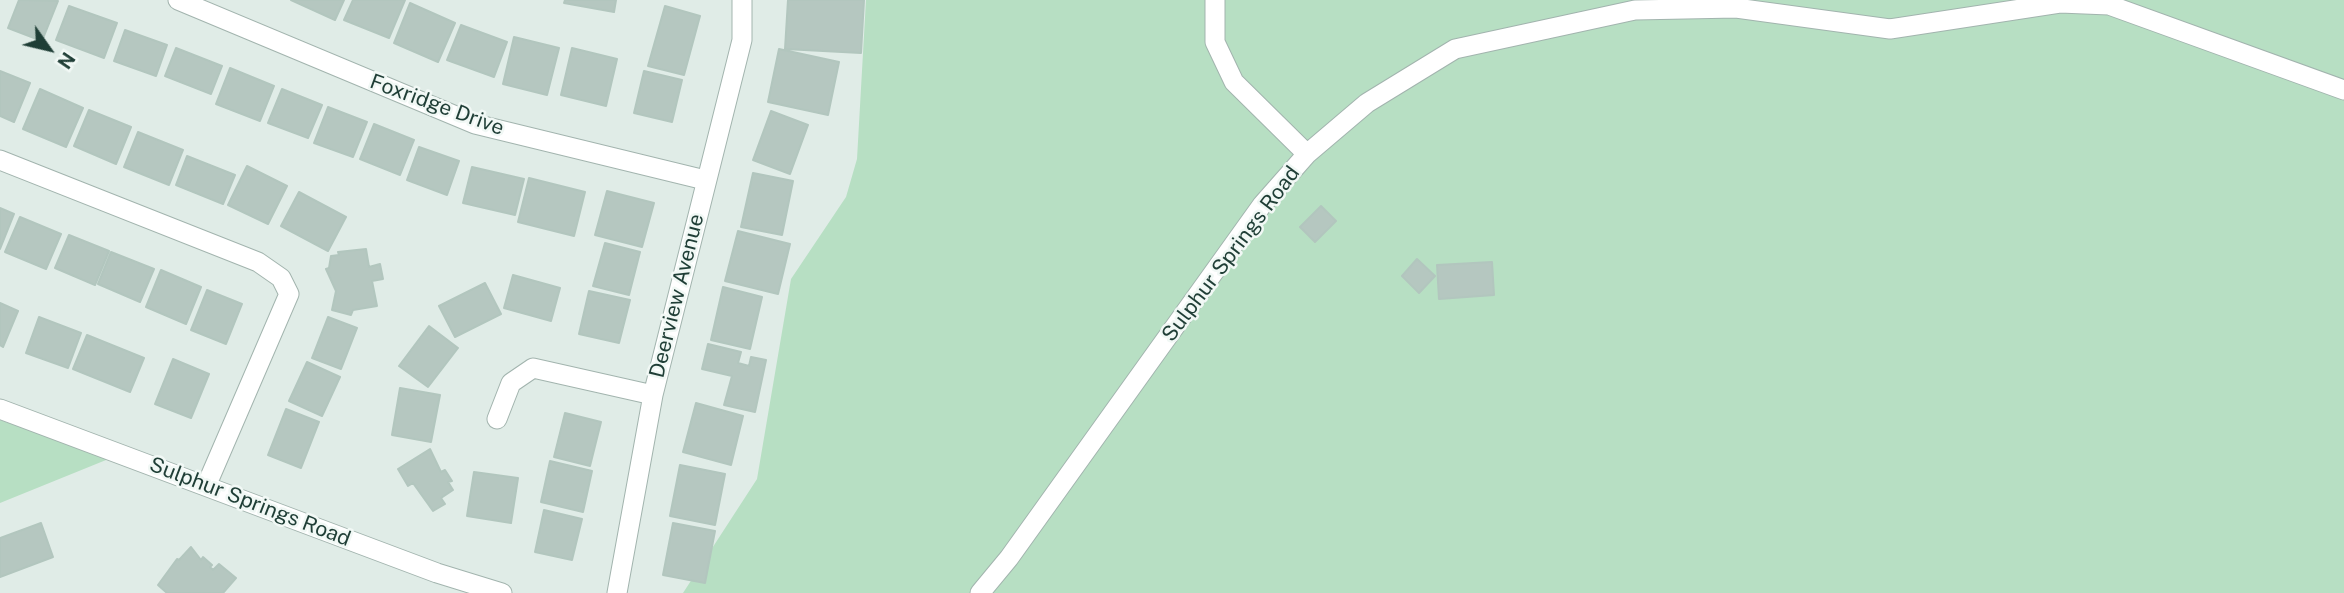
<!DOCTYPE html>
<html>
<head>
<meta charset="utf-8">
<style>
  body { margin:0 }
  #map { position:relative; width:2344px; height:593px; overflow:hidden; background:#e0ece7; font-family:"Public Sans",sans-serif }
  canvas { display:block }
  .north { position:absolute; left:14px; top:14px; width:70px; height:70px; -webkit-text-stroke:5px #f1f8f5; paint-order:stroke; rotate:124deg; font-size:19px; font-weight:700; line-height:28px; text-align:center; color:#1f3e36 }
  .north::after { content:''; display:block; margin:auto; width:24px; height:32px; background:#1f3e36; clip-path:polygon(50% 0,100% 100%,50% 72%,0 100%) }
</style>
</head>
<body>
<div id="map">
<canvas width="2344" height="593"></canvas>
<div class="north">N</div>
</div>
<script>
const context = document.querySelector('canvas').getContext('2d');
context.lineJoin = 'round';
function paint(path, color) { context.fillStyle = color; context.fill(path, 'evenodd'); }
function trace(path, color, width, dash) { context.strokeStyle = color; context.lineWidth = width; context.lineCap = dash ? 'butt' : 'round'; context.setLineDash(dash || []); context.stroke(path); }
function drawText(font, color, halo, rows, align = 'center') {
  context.font = font + ' "Public Sans",sans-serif'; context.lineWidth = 5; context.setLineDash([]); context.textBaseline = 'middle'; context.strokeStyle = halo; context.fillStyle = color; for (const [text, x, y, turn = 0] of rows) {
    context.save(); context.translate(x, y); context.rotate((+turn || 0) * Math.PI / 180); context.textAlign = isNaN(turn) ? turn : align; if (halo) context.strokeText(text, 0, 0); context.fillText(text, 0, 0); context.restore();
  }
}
const green = new Path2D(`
  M866 0H2344V593H683L757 479 791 279 846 197 857 159Z
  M0 420 111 458 0 503Z`);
const building = new Path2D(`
  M19 0 58 1 42 41 8 28Z
  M291 0H344L335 20Z
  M353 0H405L389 38 344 20Z
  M565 0H616L614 12 564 3Z
  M788 0H864L861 53 785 49Z
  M410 3 455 23 438 62 394 43Z
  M69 6 117 23 104 58 56 40Z
  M665 6 700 16 684 75 648 66Z
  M461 25 507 42 494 77 447 60Z
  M125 30 167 45 156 76 114 61Z
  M514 37 559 48 547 95 503 84Z
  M176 48 222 66 211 94 165 76Z
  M572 48 617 59 606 106 561 95Z
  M779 49 839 62 828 115 768 102Z
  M230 68 274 86 260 121 216 104Z
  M0 71 30 83 14 122 0 116Z
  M644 71 682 80 672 122 634 113Z
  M40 89 83 108 66 147 23 129Z
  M282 89 322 105 308 138 268 123Z
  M328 107 367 122 353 157 314 143Z
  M89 110 131 127 116 164 74 146Z
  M771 111 808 125 790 174 753 160Z
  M374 124 414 140 400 175 360 159Z
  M138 132 183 150 169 185 124 167Z
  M419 147 459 161 447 195 407 180Z
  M187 156 235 175 223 204 176 185Z
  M247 166 287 186 268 224 228 205Z
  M472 167 524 179 515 215 463 203Z
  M753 173 793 181 782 235 741 227Z
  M529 178 585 192 574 236 518 222Z
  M607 191 654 203 642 247 595 235Z
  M299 192 346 217 328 251 281 226Z
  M1321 206 1336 221 1315 242 1300 227Z
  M0 208 14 214 0 249Z
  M20 217 61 234 46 269 5 252Z
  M738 231 790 244 778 294 725 281Z
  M69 235 109 251 95 285 55 268Z
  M605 243 640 252 629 295 593 286Z
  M366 249 369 267 380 264 383 279 372 281 377 306 353 310 351 315 332 310 336 291 326 269 329 268 331 256 339 255 338 252Z
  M111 252 154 269 140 302 98 284Z
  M1417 259 1435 276 1419 293 1402 276Z
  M1492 262 1494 295 1439 299 1437 265Z
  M161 270 201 287 186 324 146 307Z
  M513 275 560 288 551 321 504 308Z
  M485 283 501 314 455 337 439 306Z
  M723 287 762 297 750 349 711 340Z
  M207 290 242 304 226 344 191 330Z
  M589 291 630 300 619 343 579 334Z
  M0 303 18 311 3 347 0 345Z
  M39 317 81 333 68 368 26 353Z
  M328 317 357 328 341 369 312 358Z
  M429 326 458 348 428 387 399 366Z
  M87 335 144 358 130 392 73 369Z
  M708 344 741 352 738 363 749 366 751 357 766 360 755 412 724 405 732 376 702 369Z
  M173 359 209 374 191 418 155 404Z
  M307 362 340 377 322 416 289 401Z
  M400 388 440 395 431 442 392 435Z
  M696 403 743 416 731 465 683 452Z
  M286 409 319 422 301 468 268 455Z
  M565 413 601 422 590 466 554 457Z
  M430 449 441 472 445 470 452 481 448 482 453 490 441 498 445 504 433 511 413 483 408 486 398 469Z
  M550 461 592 471 583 512 541 502Z
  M680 465 725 474 715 525 670 516Z
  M474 472 518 478 511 523 467 516Z
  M544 510 582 519 572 560 535 552Z
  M41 523 53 557 0 577V538Z
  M673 523 715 531 705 583 663 575Z
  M191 547 201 560 203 557 212 565 210 567 213 570 219 564 236 578 223 593H167L158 585 177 559 179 560Z`);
const street = new Path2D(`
  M178 0 475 124 705 180
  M1215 0V42L1234 82 1307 154
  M0 160 258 262 281 278 289 294 207 484
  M0 409 437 573 502 593
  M497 419 511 383 533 368 653 395
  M617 593 653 395 742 40V0
  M980 593 1009 558 1262 205 1307 154 1367 103 1455 49 1635 10 1736 8 1890 29 2060 3 2109 5 2344 90`);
const streetNames = [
  ["Foxridge Drive",437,105,20],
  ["Sulphur Springs Road",1231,254,-53],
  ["Deerview Avenue",677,296,-76],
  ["Sulphur Springs Road",250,502,21]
];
paint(green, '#b7dfc3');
paint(building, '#b5c7c0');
trace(building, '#b2c6be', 2);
trace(street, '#a2b4ae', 21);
trace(street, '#fff', 19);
drawText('21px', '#1f3e36', '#f1f8f5', streetNames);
</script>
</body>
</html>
